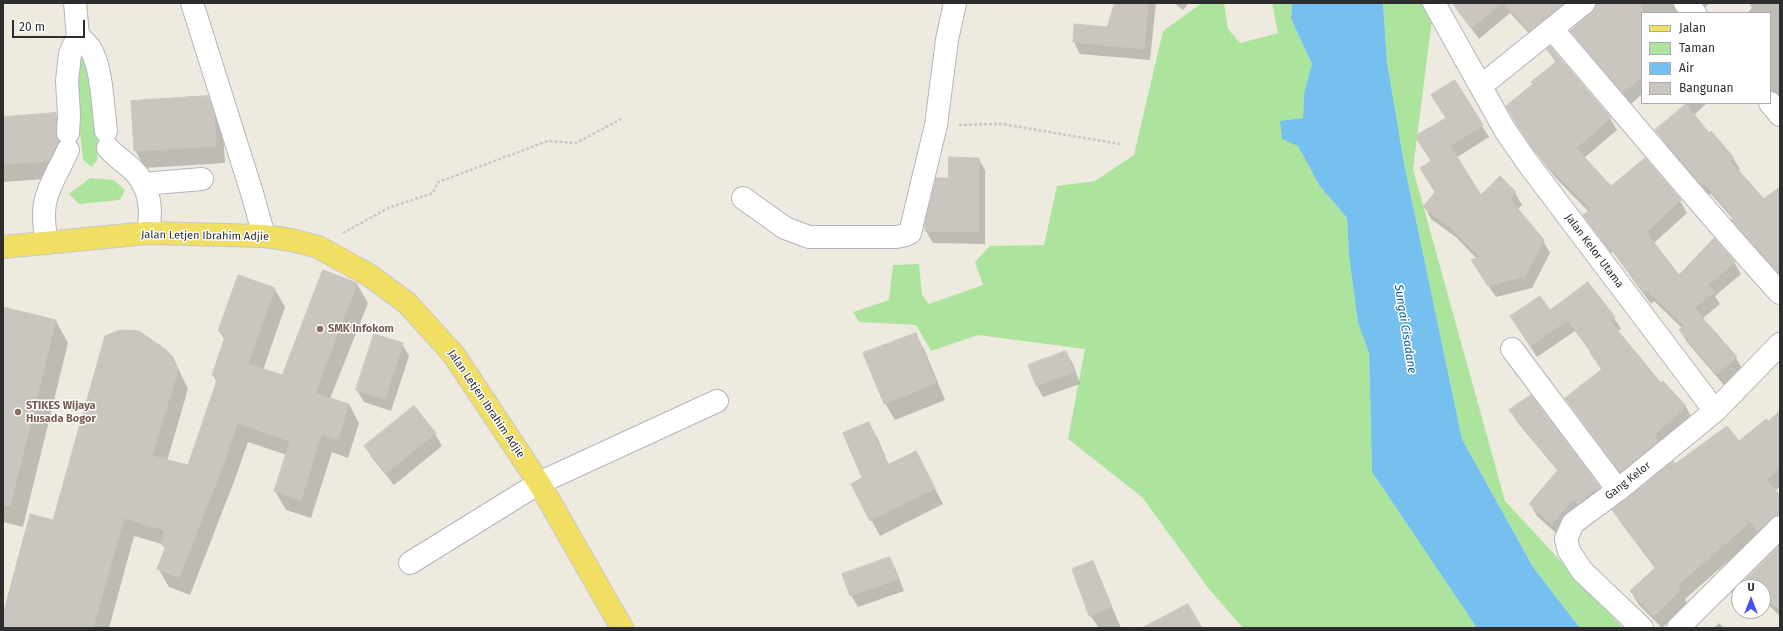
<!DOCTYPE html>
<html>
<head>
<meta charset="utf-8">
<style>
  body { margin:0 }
  #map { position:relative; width:1783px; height:631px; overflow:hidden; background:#eeeae0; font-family:"Fira Sans",sans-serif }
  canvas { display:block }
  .frame { position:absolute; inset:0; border:4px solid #2d2d2d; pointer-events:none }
  .legend { position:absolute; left:1641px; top:12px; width:130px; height:92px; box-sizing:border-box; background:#fff; border:1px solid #ababab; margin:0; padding:5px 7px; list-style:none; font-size:12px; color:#2d2d2d }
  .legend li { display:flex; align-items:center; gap:8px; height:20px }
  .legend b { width:20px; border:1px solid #ababab }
  .north { position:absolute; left:1731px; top:579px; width:40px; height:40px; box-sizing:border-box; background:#fff; border:1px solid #ababab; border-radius:50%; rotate:0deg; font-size:11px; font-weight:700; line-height:16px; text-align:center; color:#2d2d2d }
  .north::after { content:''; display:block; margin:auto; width:14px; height:18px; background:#4250f9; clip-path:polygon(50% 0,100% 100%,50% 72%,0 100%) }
  .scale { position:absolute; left:12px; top:20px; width:73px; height:18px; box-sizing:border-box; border:2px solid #2d2d2d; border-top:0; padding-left:5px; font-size:12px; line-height:14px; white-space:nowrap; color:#2d2d2d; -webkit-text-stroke:3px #fff; paint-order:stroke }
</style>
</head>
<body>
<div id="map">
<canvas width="1783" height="631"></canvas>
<div class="frame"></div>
<ul class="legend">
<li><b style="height:5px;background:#f0df63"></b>Jalan</li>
<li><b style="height:11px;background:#ade49d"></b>Taman</li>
<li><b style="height:11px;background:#75c0ee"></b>Air</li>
<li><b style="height:11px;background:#cac6bf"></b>Bangunan</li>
</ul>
<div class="north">U</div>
<div class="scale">20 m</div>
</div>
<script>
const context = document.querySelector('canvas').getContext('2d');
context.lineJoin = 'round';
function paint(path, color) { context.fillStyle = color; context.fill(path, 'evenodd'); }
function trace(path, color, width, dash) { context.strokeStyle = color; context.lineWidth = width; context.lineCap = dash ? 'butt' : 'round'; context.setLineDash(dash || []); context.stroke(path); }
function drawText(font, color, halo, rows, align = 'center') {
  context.font = font + ' "Fira Sans",sans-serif'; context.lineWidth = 3; context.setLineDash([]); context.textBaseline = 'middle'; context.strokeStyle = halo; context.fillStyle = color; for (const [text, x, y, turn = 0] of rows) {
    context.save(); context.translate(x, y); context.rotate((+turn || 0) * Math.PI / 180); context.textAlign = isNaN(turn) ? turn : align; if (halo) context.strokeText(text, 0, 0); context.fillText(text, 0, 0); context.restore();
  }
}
const green = new Path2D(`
  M1202 3H1224L1228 29 1240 43 1278 33 1272 3H1292L1291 19 1312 64 1304 93 1303 119 1298 146 1319 185 1347 218 1349 257 1358 323 1369 353 1372 472 1477 628H1243L1209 589 1142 497 1068 439 1085 349 978 335 931 351 916 325 859 322 853 312 889 300 893 265 919 264 922 295 929 304 983 285 975 262 990 246 1044 245 1057 186 1095 181 1134 155 1163 31Z
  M1383 3H1434L1413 169 1505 501 1623 628H1580L1533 567 1462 439 1404 163 1387 62Z
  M78 55 85 59 90 73 98 140 97 160 92 167 83 160 73 70Z
  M90 178 114 180 125 190 120 200 79 204 69 194Z`);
const water = new Path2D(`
  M1292 3H1383L1387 62 1404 163 1462 439 1533 567 1580 628H1477L1372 472 1369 353 1358 323 1349 257 1347 218 1319 185 1298 146 1282 139 1280 121 1303 118 1304 93 1312 64 1291 19Z`);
const shadow = new Path2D(`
  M1116 3H1156L1150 60 1080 54 1074 42 1075 25 1108 28Z
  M1174 3H1189L1183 10Z
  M1453 3H1587L1537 42 1510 13 1479 39Z
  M1596 3H1688L1679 13H1642V94L1631 104 1578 42 1571 31 1596 8Z
  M1697 3H1710L1704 8Z
  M1749 3H1780V103L1770 97V13H1747L1752 8Z
  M1548 50 1610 118 1617 130 1584 158 1611 187 1645 159 1680 201 1687 213 1654 243 1679 276 1734 262 1741 274 1715 296 1720 304 1702 319 1736 358 1743 370 1724 385 1687 342 1680 330 1682 328 1654 301 1651 304 1613 252 1611 253 1584 215 1589 212 1555 177 1530 145 1507 107 1534 85 1556 63Z
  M1454 82 1489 137 1456 158 1481 197 1500 178 1515 193 1522 205 1518 209 1543 241 1550 253 1532 288 1496 297 1479 272 1477 259 1457 238 1431 219 1425 207 1436 193 1432 162 1446 118Z
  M208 97 218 114 223 132 225 163 145 168 135 150Z
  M1683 103H1707L1694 115 1709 134 1733 158 1740 169 1738 171 1764 201 1780 188V277L1739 231 1733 219 1711 194 1708 195 1663 141 1656 130 1686 106Z
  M55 114 65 131 58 178 3 182V118Z
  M978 158 985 170V244L933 243 926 231V222L949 179Z
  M323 271 357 284 368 303 330 399 349 404 359 423 348 458 332 452 311 518 286 510 275 491 287 455 248 442 235 479 190 595 169 587 158 568 166 550 162 544 134 536 109 628H3V619L53 521 173 358 188 389 167 461 189 466 217 383 213 375 225 340 219 331 274 288 285 307 263 370 283 376Z
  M1588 283 1614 318 1621 329 1618 331 1661 385 1663 383 1686 407 1692 418 1627 483 1566 398 1602 371 1591 353 1575 331 1537 357 1511 317 1550 311Z
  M3 308 56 321 68 343 23 527 3 522Z
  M915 334 925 351 945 400 895 420 885 403Z
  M402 344 409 356 391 411 364 402 357 390Z
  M1066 352 1073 364 1080 384 1043 397 1037 386Z
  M1530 396 1600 488 1606 500 1558 535 1537 516 1530 504 1558 471 1517 422 1511 411Z
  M414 407 435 434 442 446 394 485 372 458 365 446Z
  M1780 412V487L1775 491 1780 497V530L1759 534 1685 599 1687 604 1662 628 1639 605 1631 592 1655 568 1621 523 1613 510 1675 465 1738 442 1768 423Z
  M869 424 878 439 889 466 924 468 943 504 880 536 852 484 863 479Z
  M1780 546V616L1763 600V587H1751L1747 579Z
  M889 558 896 570 904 591 858 607 851 595Z
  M1098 574 1121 628H1099L1090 615Z
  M1719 623 1724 628H1714Z`);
const building = new Path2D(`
  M1115 3H1148L1144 49 1073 42 1074 24 1107 27Z
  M1453 3H1502L1471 28Z
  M1504 3H1564L1530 31Z
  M1596 3H1642V76L1623 93 1570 31 1592 12Z
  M1550 46 1611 118 1576 148 1611 186 1645 158 1681 200 1646 232 1679 275 1714 238 1735 262 1708 285 1714 292 1694 308 1737 357 1717 374 1679 330 1684 325 1647 290 1644 292 1605 241 1603 242 1583 215 1591 209 1547 165 1522 133 1506 106 1533 84 1531 82 1557 61 1546 49Z
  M1455 80 1483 125 1450 146 1481 195 1500 176 1516 192 1510 199 1544 240 1525 276 1488 286 1471 260 1480 257 1449 226 1423 207 1435 192 1420 168 1431 161 1415 136 1446 118 1431 95Z
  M208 96 214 114 216 146 134 151 131 101Z
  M1686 104 1709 133 1711 131 1734 158 1730 161 1764 199 1780 187V274L1731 220 1734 218 1704 183 1702 185 1700 183 1655 130Z
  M56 113V132L58 143 48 161 3 164V117Z
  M949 157 979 158V232L925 231V222L936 178H948Z
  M323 270 357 283 315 393 349 404 338 439 321 434 301 500 274 491 290 441 237 423 225 460 179 577 157 569 166 546 161 544 165 530 124 518 93 628H3V615L30 514 53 520 105 336 120 330 139 331 165 349 173 357 178 369 152 456 188 465 218 377 212 375 226 334 218 331 238 275 275 288 248 364 282 375Z
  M1588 282 1615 317 1610 321 1661 383 1663 381 1686 406 1654 435 1658 441 1620 472 1565 398 1602 369 1590 353 1591 352 1568 320 1530 346 1510 316 1540 296 1550 310Z
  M3 307 56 320 10 506H3Z
  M916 333 936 383 884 404 863 353Z
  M374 334 403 343 385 399 356 390Z
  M1066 351 1074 372 1036 386 1028 365Z
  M1531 395 1600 487 1596 490 1595 489 1578 504 1574 499 1551 524 1529 504 1558 470 1509 410Z
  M414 406 436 433 386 473 364 446Z
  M1780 411V468L1766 479 1780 496V515L1772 518 1758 531 1750 522 1677 586 1680 590 1654 616 1630 591 1656 567 1612 510 1673 461 1675 464 1727 426 1739 441 1766 419 1768 421Z
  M869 422 887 465 916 451 935 488 870 521 851 484 862 478 843 433Z
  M1780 545V611L1763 595V587H1754L1746 579Z
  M890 557 898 579 850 596 842 574Z
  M1093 561 1112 607 1089 616 1072 569Z
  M1188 604 1202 628H1142Z`);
const path = new Path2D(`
  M959 125 1002 124 1120 144
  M343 233 388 208 433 193 438 182 548 141 576 143 621 119`);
const minor = new Path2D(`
  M192 3 252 193 264 236
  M1434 3 1505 130 1527 162 1715 411
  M1685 3 1695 13
  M1552 29C1628 117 1702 208 1780 293
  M78 36C82 40 89 45 91 50 102 68 103 109 106 131
  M1481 86 1584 3
  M1770 103 1780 115
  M68 133 69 115 67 81 70 54 78 36 75 3
  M108 148C116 157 126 163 134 171 151 188 152 211 148 233
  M143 184 202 179
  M743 198 785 228 809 237H896L906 235 910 233 936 125 947 40 955 3
  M47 243C38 197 50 189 68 150
  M1512 349 1618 490
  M410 563 539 483 717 401
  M1642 628 1582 571 1569 551 1566 539 1573 523 1618 490 1715 411 1780 344
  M1678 628 1780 527`);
const major = new Path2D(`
  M3 247 148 233 264 236 292 240 318 247 369 275 407 303 454 355 539 483 622 628`);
const markers = [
  [320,329,4,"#8d6e63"],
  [18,412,4,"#8d6e63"]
];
const streetNames = [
  ["Jalan Letjen Ibrahim Adjie",205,236,1],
  ["Jalan Kelor Utama",1594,251,53],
  ["Jalan Letjen Ibrahim Adjie",486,404,56],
  ["Gang Kelor",1628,481,-38]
];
const educationNames = [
  ["SMK Infokom",328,329],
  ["STIKES Wijaya",26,406],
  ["Husada Bogor",26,419]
];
const waterNames = [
  ["Sungai Cisadane",1405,329,81]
];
paint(green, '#ade49d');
paint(water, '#75c0ee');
paint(shadow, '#0003');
paint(building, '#cac6bf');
trace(building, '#cac6b9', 1);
trace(minor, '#b3b4c0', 24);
trace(major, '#c8c8c8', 24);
trace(path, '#c8c8c8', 2.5, [3, 2]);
trace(minor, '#fff', 22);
trace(major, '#f0df63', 22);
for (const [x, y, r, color] of markers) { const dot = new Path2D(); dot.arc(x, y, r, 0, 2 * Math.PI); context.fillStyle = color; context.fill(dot); trace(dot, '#fff', 1.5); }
drawText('11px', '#2d2d2d', '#fff', streetNames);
drawText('bold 11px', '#785e54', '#fff', educationNames, 'left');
drawText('italic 12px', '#0f5d9f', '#fff', waterNames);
</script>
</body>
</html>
